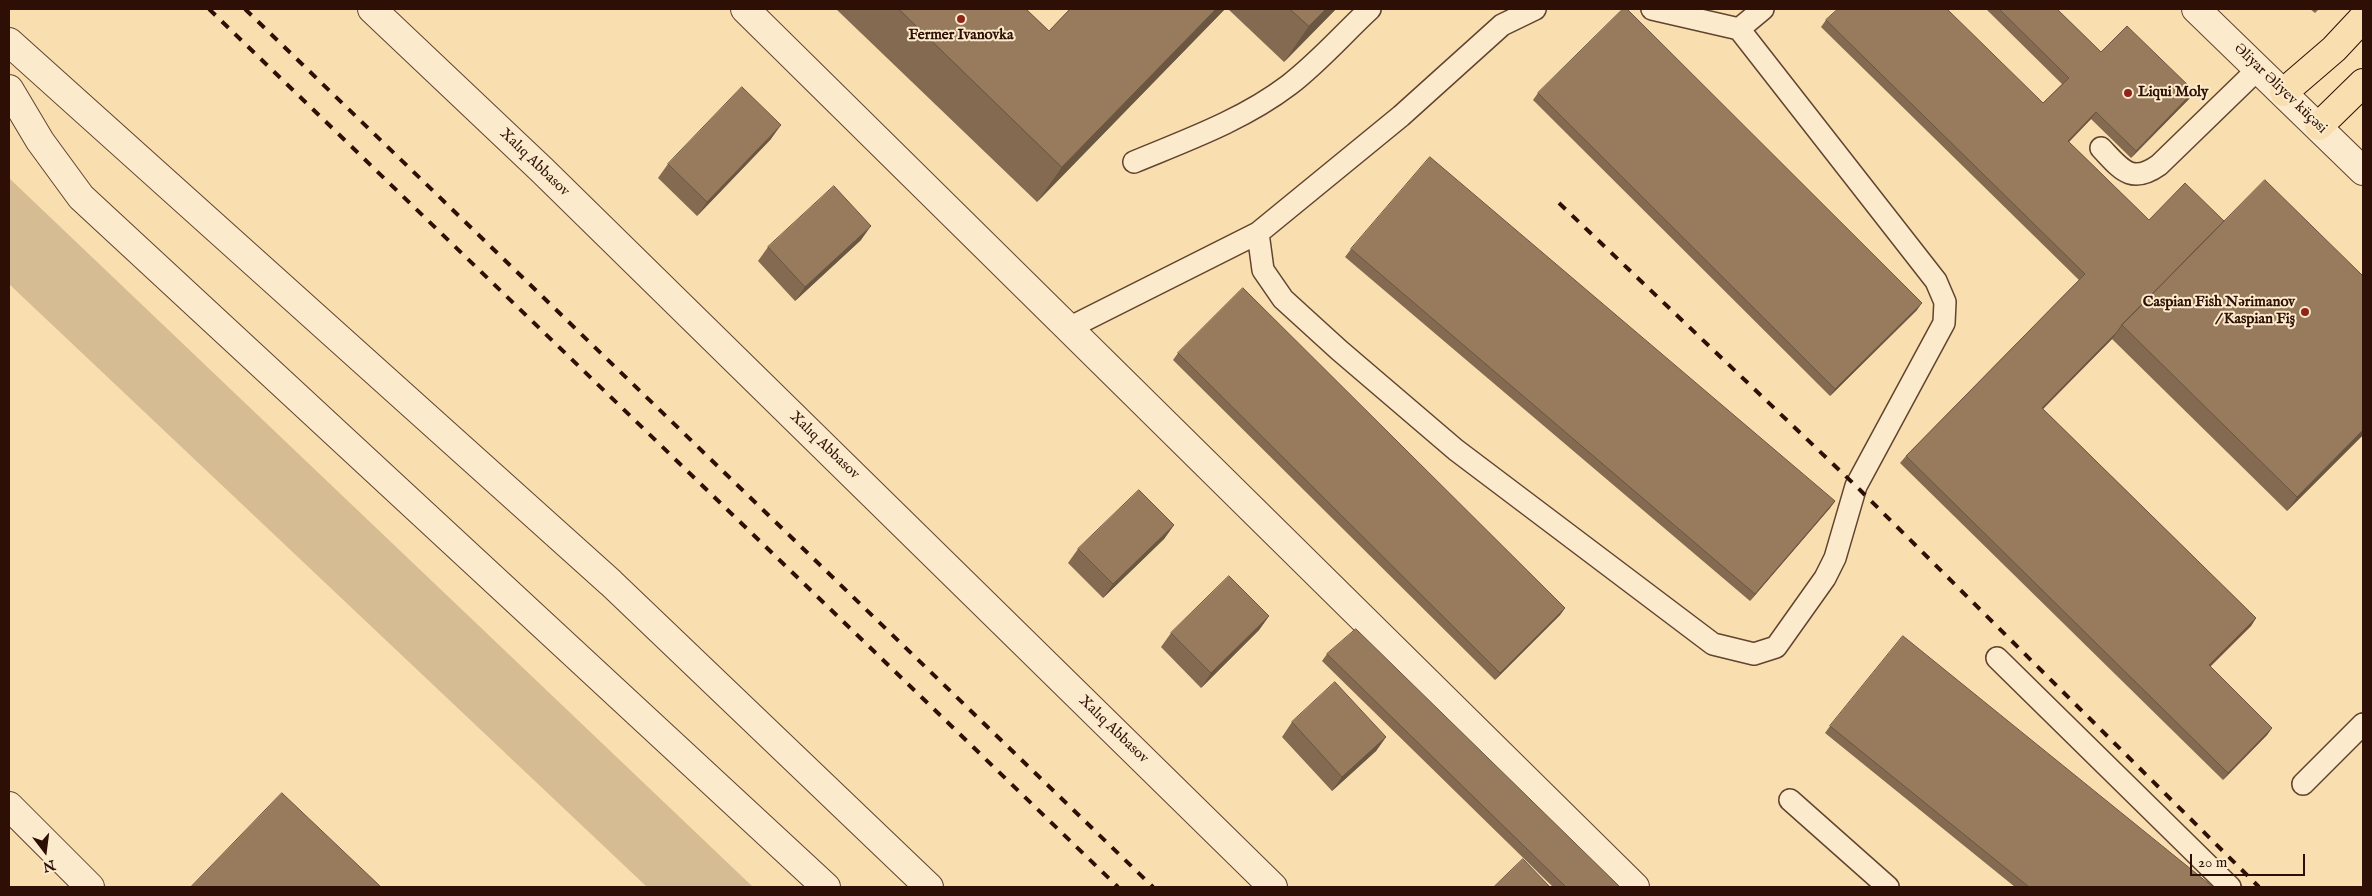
<!DOCTYPE html>
<html>
<head>
<meta charset="utf-8">
<style>
  body { margin:0 }
  #map { position:relative; width:2372px; height:896px; overflow:hidden; background:#f9dfaf; font-family:"IM FELL English",serif }
  canvas { display:block }
  .frame { position:absolute; inset:0; border:10px solid #2e0f05; pointer-events:none }
  .north { position:absolute; left:20px; top:826px; width:50px; height:50px; -webkit-text-stroke:4px #fbeacb; paint-order:stroke; rotate:165deg; font-size:14px; font-weight:700; line-height:20px; text-align:center; color:#2e0f05 }
  .north::after { content:''; display:block; margin:auto; width:18px; height:22px; background:#2e0f05; clip-path:polygon(50% 0,100% 100%,50% 72%,0 100%) }
  .scale { position:absolute; left:2190px; top:854px; width:115px; height:22px; box-sizing:border-box; border:2px solid #2e0f05; border-top:0; padding-left:6px; font-size:15px; line-height:18px; white-space:nowrap; color:#2e0f05; -webkit-text-stroke:4px #fbeacb; paint-order:stroke }
</style>
</head>
<body>
<div id="map">
<canvas width="2372" height="896"></canvas>
<div class="frame"></div>
<div class="north">N</div>
<div class="scale">20 m</div>
</div>
<script>
const context = document.querySelector('canvas').getContext('2d');
context.lineJoin = 'round';
function paint(path, color) { context.fillStyle = color; context.fill(path, 'evenodd'); }
function trace(path, color, width, dash) { context.strokeStyle = color; context.lineWidth = width; context.lineCap = dash ? 'butt' : 'round'; context.setLineDash(dash || []); context.stroke(path); }
function drawText(font, color, halo, rows, align = 'center') {
  context.font = font + ' "IM FELL English",serif'; context.lineWidth = 4; context.setLineDash([]); context.textBaseline = 'middle'; context.strokeStyle = halo; context.fillStyle = color; for (const [text, x, y, turn = 0] of rows) {
    context.save(); context.translate(x, y); context.rotate((+turn || 0) * Math.PI / 180); context.textAlign = isNaN(turn) ? turn : align; if (halo) context.strokeText(text, 0, 0); context.fillText(text, 0, 0); context.restore();
  }
}
const green = new Path2D(`
  M9 178 753 887H647L9 284Z`);
const service = new Path2D(`
  M1652 9 1739 29
  M2101 148C2121 169 2131 185 2159 165L2259 68
  M1134 162C1187 140 1243 120 1289 85 1319 62 1343 34 1370 9
  M1258 233 1263 270 1283 299 1339 350 1456 450 1713 644 1754 654 1776 647 1825 578 1835 558 1856 486 1944 323 1945 302 1936 281 1739 29 1763 9
  M1067 329 1258 233 1401 116 1502 25 1535 9
  M1997 658 2230 887
  M2303 784 2363 724
  M1790 800 1888 887`);
const minor = new Path2D(`
  M372 9 542 170 1273 887
  M745 9 1635 887
  M2196 9 2363 171
  M9 42 611 583 929 887
  M9 89 40 141 81 197 826 887
  M9 806 90 887`);
const primary = new Path2D(`
  M2284 92 2334 49 2363 18
  M2319 126 2363 83`);
const rail = new Path2D(`
  M209 9 1118 887
  M245 9 1153 887
  M1559 203 1856 486 2259 887`);
const wall = new Path2D(`
  M836 9H1026L1049 31 1070 9H1225L1037 202Z
  M1228 9H1336L1284 62Z
  M1986 9H2057L2101 52 2189 99 2131 158 2091 119 2069 142 2149 220 2224 221 2363 276V435L2287 511 2112 339 2043 409 2256 618 2251 626 2210 666 2272 728 2267 735 2223 780 1900 463 1906 456 2079 280 1821 27 1826 20 2043 103 2062 84Z
  M2310 9H2319L2315 13Z
  M1538 93 1917 310 1830 396 1533 100Z
  M771 139 697 216 658 178 668 164Z
  M861 240 795 301 758 261 768 247Z
  M1351 249 1835 501 1830 508 1750 601 1345 257Z
  M1178 353 1565 608 1560 615 1495 680 1173 360Z
  M1174 525 1164 539 1103 598 1068 563 1078 549Z
  M1269 616 1259 630 1201 688 1161 647 1171 633Z
  M1327 654 1620 887H1553L1322 661Z
  M1292 722 1386 737 1376 751 1332 791 1282 737Z
  M1830 726 2213 887H2015L1825 733Z`);
const shadedWall = new Path2D(`
  M1216 9H1225L1037 202 1062 167Z
  M1326 9H1336L1284 62 1309 26Z
  M2194 91 2189 99 2131 158 2136 151Z
  M2096 112 2091 119 2063 148 2068 141Z
  M781 125 771 139 697 216 707 202Z
  M871 226 861 240 795 301 805 287Z
  M1922 303 1917 310 1830 396 1835 389Z
  M2117 332 2112 339 2037 415 2042 408Z
  M2363 430V435L2287 511 2297 497Z
  M1835 501 1830 508 1750 601 1755 594Z
  M1174 525 1164 539 1103 598 1113 584Z
  M1565 608 1560 615 1495 680 1500 673Z
  M1269 616 1259 630 1201 688 1211 673Z
  M2256 618 2251 626 2204 673 2209 665Z
  M2272 728 2267 735 2223 780 2228 773Z
  M1386 737 1376 751 1332 791 1342 777Z`);
const building = new Path2D(`
  M899 9H1026L1049 31 1070 9H1216L1062 167Z
  M1290 9H1326L1309 26Z
  M1623 9H1627L1922 303 1835 389 1538 93Z
  M1838 9H1947L2043 103 2069 78 1999 9H2057L2101 52 2127 26 2194 91 2136 151 2096 112 2068 141 2149 220 2185 183 2224 221 2122 325 2117 332 2042 408 2256 618 2209 665 2272 728 2228 773 1906 456 2085 274 1826 20Z
  M742 87 781 125 707 202 668 164Z
  M1430 157 1835 501 1755 594 1351 249Z
  M2265 180 2363 276V430L2297 497 2122 325Z
  M834 186 871 226 805 287 768 247Z
  M1243 288 1565 608 1500 673 1178 353Z
  M1139 490 1174 525 1113 584 1078 549Z
  M1229 576 1269 616 1211 673 1171 633Z
  M1356 629 1620 887H1566L1327 654Z
  M1903 636 2213 887H2029L1830 726Z
  M1335 682 1386 737 1342 777 1292 722Z
  M282 793 381 887H191Z
  M1523 859 1550 887H1494Z`);
const markers = [
  [961,19,5,"#8f2418"],
  [2128,93,5,"#8f2418"],
  [2305,312,5,"#8f2418"]
];
const poiNames = [
  ["Fermer Ivanovka",961,36],
  ["Liqui Moly",2138,93,"left"],
  ["Caspian Fish Nərimanov",2295,303,"right"],
  ["/ Kaspian Fiş",2295,320,"right"]
];
const streetNames = [
  ["Əliyar Əliyev küçəsi",2280,89,44],
  ["Xalıq Abbasov",534,163,44],
  ["Xalıq Abbasov",824,446,44],
  ["Xalıq Abbasov",1113,730,44]
];
paint(green, '#d6bc92');
trace(service, '#614330', 24);
trace(minor, '#614330', 30);
trace(primary, '#2e0f05', 30);
trace(service, '#fbeacb', 21);
trace(minor, '#fbeacb', 28);
trace(primary, '#f9dfaf', 28);
trace(rail, '#2e0f05', 4, [9, 9]);
paint(wall, '#836a50');
paint(shadedWall, '#6a5641');
paint(building, '#987b5d');
trace(building, '#6a5641', 1);
for (const [x, y, r, color] of markers) { const dot = new Path2D(); dot.arc(x, y, r, 0, 2 * Math.PI); context.fillStyle = color; context.fill(dot); trace(dot, '#fbeacb', 2); }
drawText('bold 15px', '#2e0f05', '#fbeacb', poiNames);
drawText('15px', '#2e0f05', '#fbeacb', streetNames);
</script>
</body>
</html>
